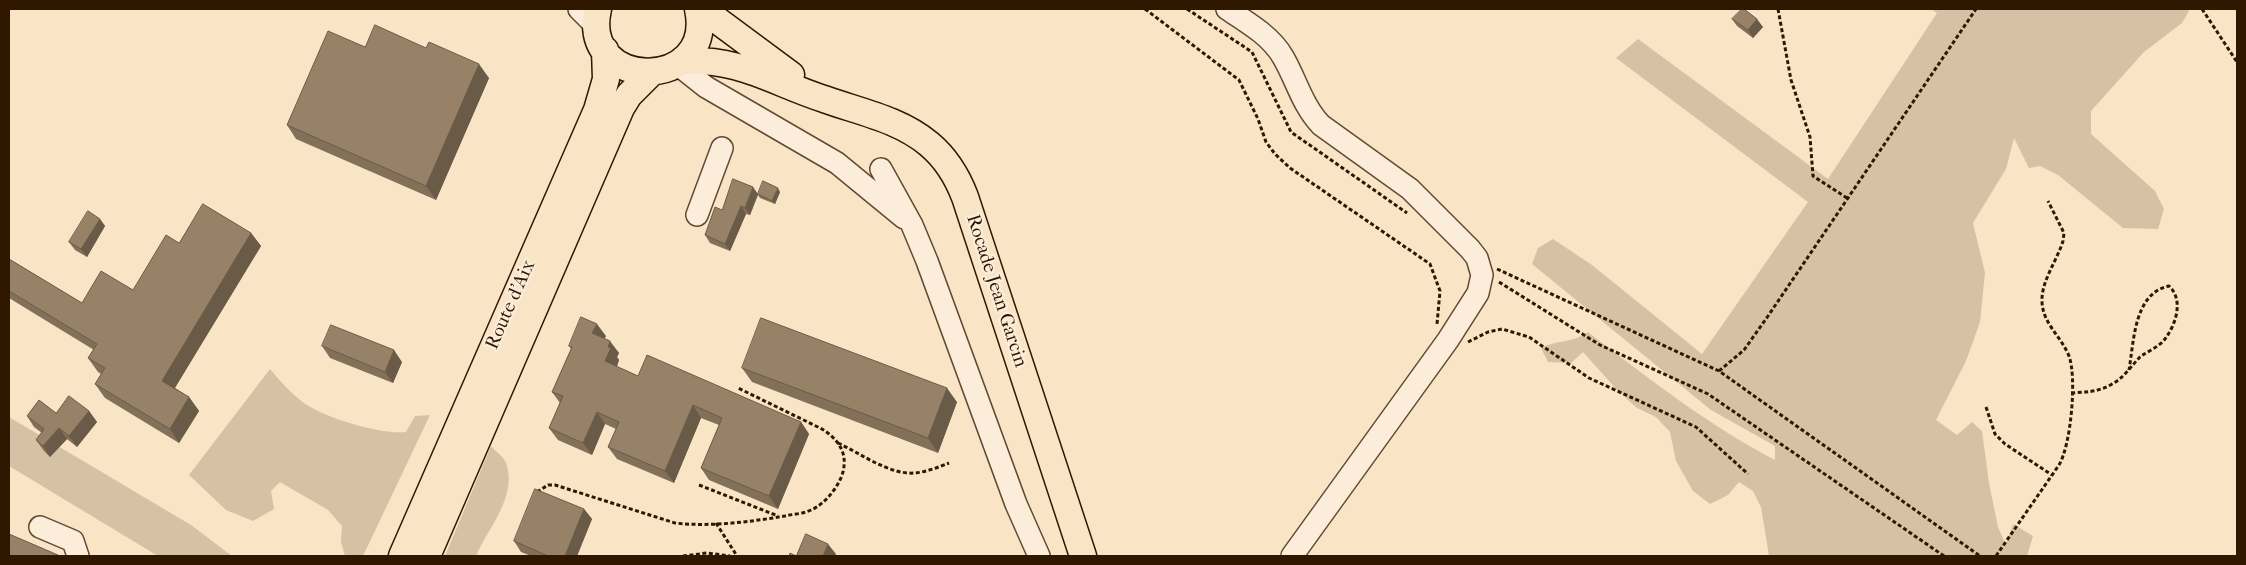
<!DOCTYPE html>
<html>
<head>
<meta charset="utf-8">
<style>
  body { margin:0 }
  #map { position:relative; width:2246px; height:565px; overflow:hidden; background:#f9e4c6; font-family:"IM FELL French Canon",serif }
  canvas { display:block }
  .frame { position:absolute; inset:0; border:10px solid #2f1700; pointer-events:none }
</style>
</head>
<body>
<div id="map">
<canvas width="2246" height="565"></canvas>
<div class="frame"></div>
</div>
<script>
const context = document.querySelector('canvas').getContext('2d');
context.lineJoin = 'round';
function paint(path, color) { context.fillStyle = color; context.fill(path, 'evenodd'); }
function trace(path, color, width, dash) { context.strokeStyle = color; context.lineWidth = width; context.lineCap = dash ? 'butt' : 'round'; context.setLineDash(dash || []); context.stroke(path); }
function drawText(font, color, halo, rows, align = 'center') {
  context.font = font + ' "IM FELL French Canon",serif'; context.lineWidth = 4.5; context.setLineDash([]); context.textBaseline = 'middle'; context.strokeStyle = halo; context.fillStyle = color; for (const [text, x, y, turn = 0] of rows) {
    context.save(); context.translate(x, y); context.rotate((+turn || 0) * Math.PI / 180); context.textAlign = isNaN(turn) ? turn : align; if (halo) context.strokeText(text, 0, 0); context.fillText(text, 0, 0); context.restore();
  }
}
const green = new Path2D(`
  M1931 9H2190L2182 23 2144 52 2091 111V134L2155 191 2164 209 2158 229 2123 228 2058 175 2040 166 2029 168 2014 138 2006 169 1973 223 1985 273 1980 322 1966 361 1936 420 1957 435 1972 422 1982 431 1989 483 1998 527 2006 545 2013 524 2033 536 2027 556H1769L1761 507 1753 491 1739 482 1728 495 1710 504 1693 491 1676 461 1670 432 1656 417 1637 408 1618 391 1583 352 1571 363 1548 362 1541 348C1559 339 1570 344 1588 332 1648 378 1708 425 1775 460V446L1711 410 1532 264 1538 248 1553 239 1592 265 1702 354 1808 202 1616 58 1638 39 1828 179 1937 13Z
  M270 369C279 380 289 391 300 400 320 417 381 435 406 432L415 416 430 415 363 556H345L341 542 342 526 328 510 280 482 271 491 274 509 253 521 226 510 189 475Z
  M9 417 191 525 232 556H158L9 466Z
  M491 446C495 451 504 457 506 463 518 496 488 528 476 556H445Z`);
const path = new Path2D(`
  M1145 9 1239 80 1258 119 1266 142 1275 154 1290 168 1430 264 1440 291 1437 324
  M1187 9 1252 52 1291 132 1407 213
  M1778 9 1791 80 1810 137 1813 176 1847 198
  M2202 9 2237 62
  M1497 269 1719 371 1980 556
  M1499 282 1600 345 1708 394 1944 556
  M1468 342 1488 332 1502 329 1529 337 1589 378 1696 427 1748 474
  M1719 371 1744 350 1768 316 1976 9
  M2071 393C2086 392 2099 392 2112 384 2124 378 2131 366 2140 357 2148 351 2159 347 2165 339 2176 324 2184 300 2169 286 2134 293 2134 341 2129 370
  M1986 407 1995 434 2005 444 2052 475
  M838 443C860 453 889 475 915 473 926 472 939 467 949 463
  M699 485 778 516
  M537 492 548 485H555L675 523C710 527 749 522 785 516 793 514 803 514 811 510 826 504 843 482 844 466 846 449 835 437 822 429L738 388
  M716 523 737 556
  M683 556 707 553 730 556
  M1996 556 2059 465C2071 445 2077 378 2069 356 2061 336 2043 324 2042 302 2041 281 2057 261 2063 241L2064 233 2048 201`);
const minor = new Path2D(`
  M579 9 597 27
  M1227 9C1247 22 1271 36 1283 57 1296 79 1302 105 1321 125L1410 189 1470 249 1477 258 1482 275 1478 293 1448 340 1292 556
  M677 64 706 87 837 163 904 218
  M881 169 912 225 927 261 1016 504 1039 556
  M697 215 722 148
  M40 527 73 541 78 556`);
const major = new Path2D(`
  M598 9C579 92 716 93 698 9
  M702 9 791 75
  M682 61C740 58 772 82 824 99 860 112 899 119 929 144 947 159 957 176 965 197L1083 556
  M402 556 597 110 606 79 605 50
  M427 556 621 108 629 95 651 73`);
const wall = new Path2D(`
  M1732 19 1763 27 1753 38 1737 26Z
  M365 47 489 78 436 200 296 139 287 125Z
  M780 192 775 204 760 198 758 195 750 215 746 214 730 251 710 243 705 235 722 210 758 194Z
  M100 219 105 226 87 257 75 250 69 242Z
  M251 233 261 246 175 388 189 397 199 411 179 443 105 398 95 384 101 374 98 372 88 358 94 350 9 298V259L82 303 133 290 179 243Z
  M606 336 604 339 619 353 617 357 619 360 617 367 638 376 801 422 809 434 778 509 709 480 701 468 719 425 701 418 674 483 617 459 608 447 616 429 605 424 592 455 558 440 549 428 560 403 552 392 571 349 569 346Z
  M322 346 402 362 393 383 330 358Z
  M742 368 957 402 938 453 752 382Z
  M89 411 97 422 77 447 67 439 50 457 44 451 36 440 42 433 34 427 27 416 56 413Z
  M584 509 592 519 577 556H531L521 552 514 541Z`);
const shadedWall = new Path2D(`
  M1757 19 1763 27 1753 38 1748 30Z
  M479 64 489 78 436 200 426 186Z
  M753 187 758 194 750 215 745 208Z
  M778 188 780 192 775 204 772 201Z
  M741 206 746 214 730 251 725 244Z
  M100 219 105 226 87 257 81 249Z
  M251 233 261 246 171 394 162 381Z
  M597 324 606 336 601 346 592 333Z
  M610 341 619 353 617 357 619 360 613 374 605 361 608 347Z
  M394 350 402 362 393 383 385 372Z
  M947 388 957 402 938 453 928 438Z
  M189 397 199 411 179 443 170 429Z
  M693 405 701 418 674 483 665 471Z
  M89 411 97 422 77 447 69 436Z
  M597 412 605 424 592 455 583 443Z
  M801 422 809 434 778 509 769 496Z
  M59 428 67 439 50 457 43 446Z
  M584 509 592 519 577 556H565Z
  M828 544 836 554 835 556H823Z`);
const building = new Path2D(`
  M1742 9H1744L1757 19 1748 30 1732 19Z
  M375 25 426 48 429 42 479 64 426 186 287 125 328 31 365 47Z
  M733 179 753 187 745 208 741 206 725 244 705 235 715 207 722 210Z
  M763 181 778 188 772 201 758 194Z
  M203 204 251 233 162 381 189 397 170 429 95 384 105 368 88 358 97 344 9 291V259L82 303 101 271 133 290 166 235 179 243Z
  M88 211 100 219 81 249 69 242Z
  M581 317 597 324 592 333 610 341 608 347 611 348 605 361 638 376 647 355 801 422 769 496 701 468 722 418 693 405 665 471 608 447 619 422 597 412 583 443 549 428 563 396 552 392 572 347 569 346Z
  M761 318 947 388 928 438 742 368Z
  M331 325 394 350 385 372 322 346Z
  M69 396 89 411 69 436 59 428 43 446 36 440 44 429 27 416 39 400 56 413Z
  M535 489 584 509 565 556H548L514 541Z
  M9 534 58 555 57 556H9Z
  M806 534 828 544 823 556H789L790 553 796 556Z`);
const streetNames = [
  ["Rocade Jean Garcin",996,291,72],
  ["Route d'Aix",511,305,-66]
];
paint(green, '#d7c1a4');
trace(minor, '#624a32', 24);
trace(major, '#2f1700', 29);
trace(path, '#2f1700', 3, [4, 2.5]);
trace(minor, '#fbedda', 21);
trace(major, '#f9e4c6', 26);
paint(wall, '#837059');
paint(shadedWall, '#6a5b48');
paint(building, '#988267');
trace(building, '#6a5b48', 1);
drawText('19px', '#2f1700', '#fbedda', streetNames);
</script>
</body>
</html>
